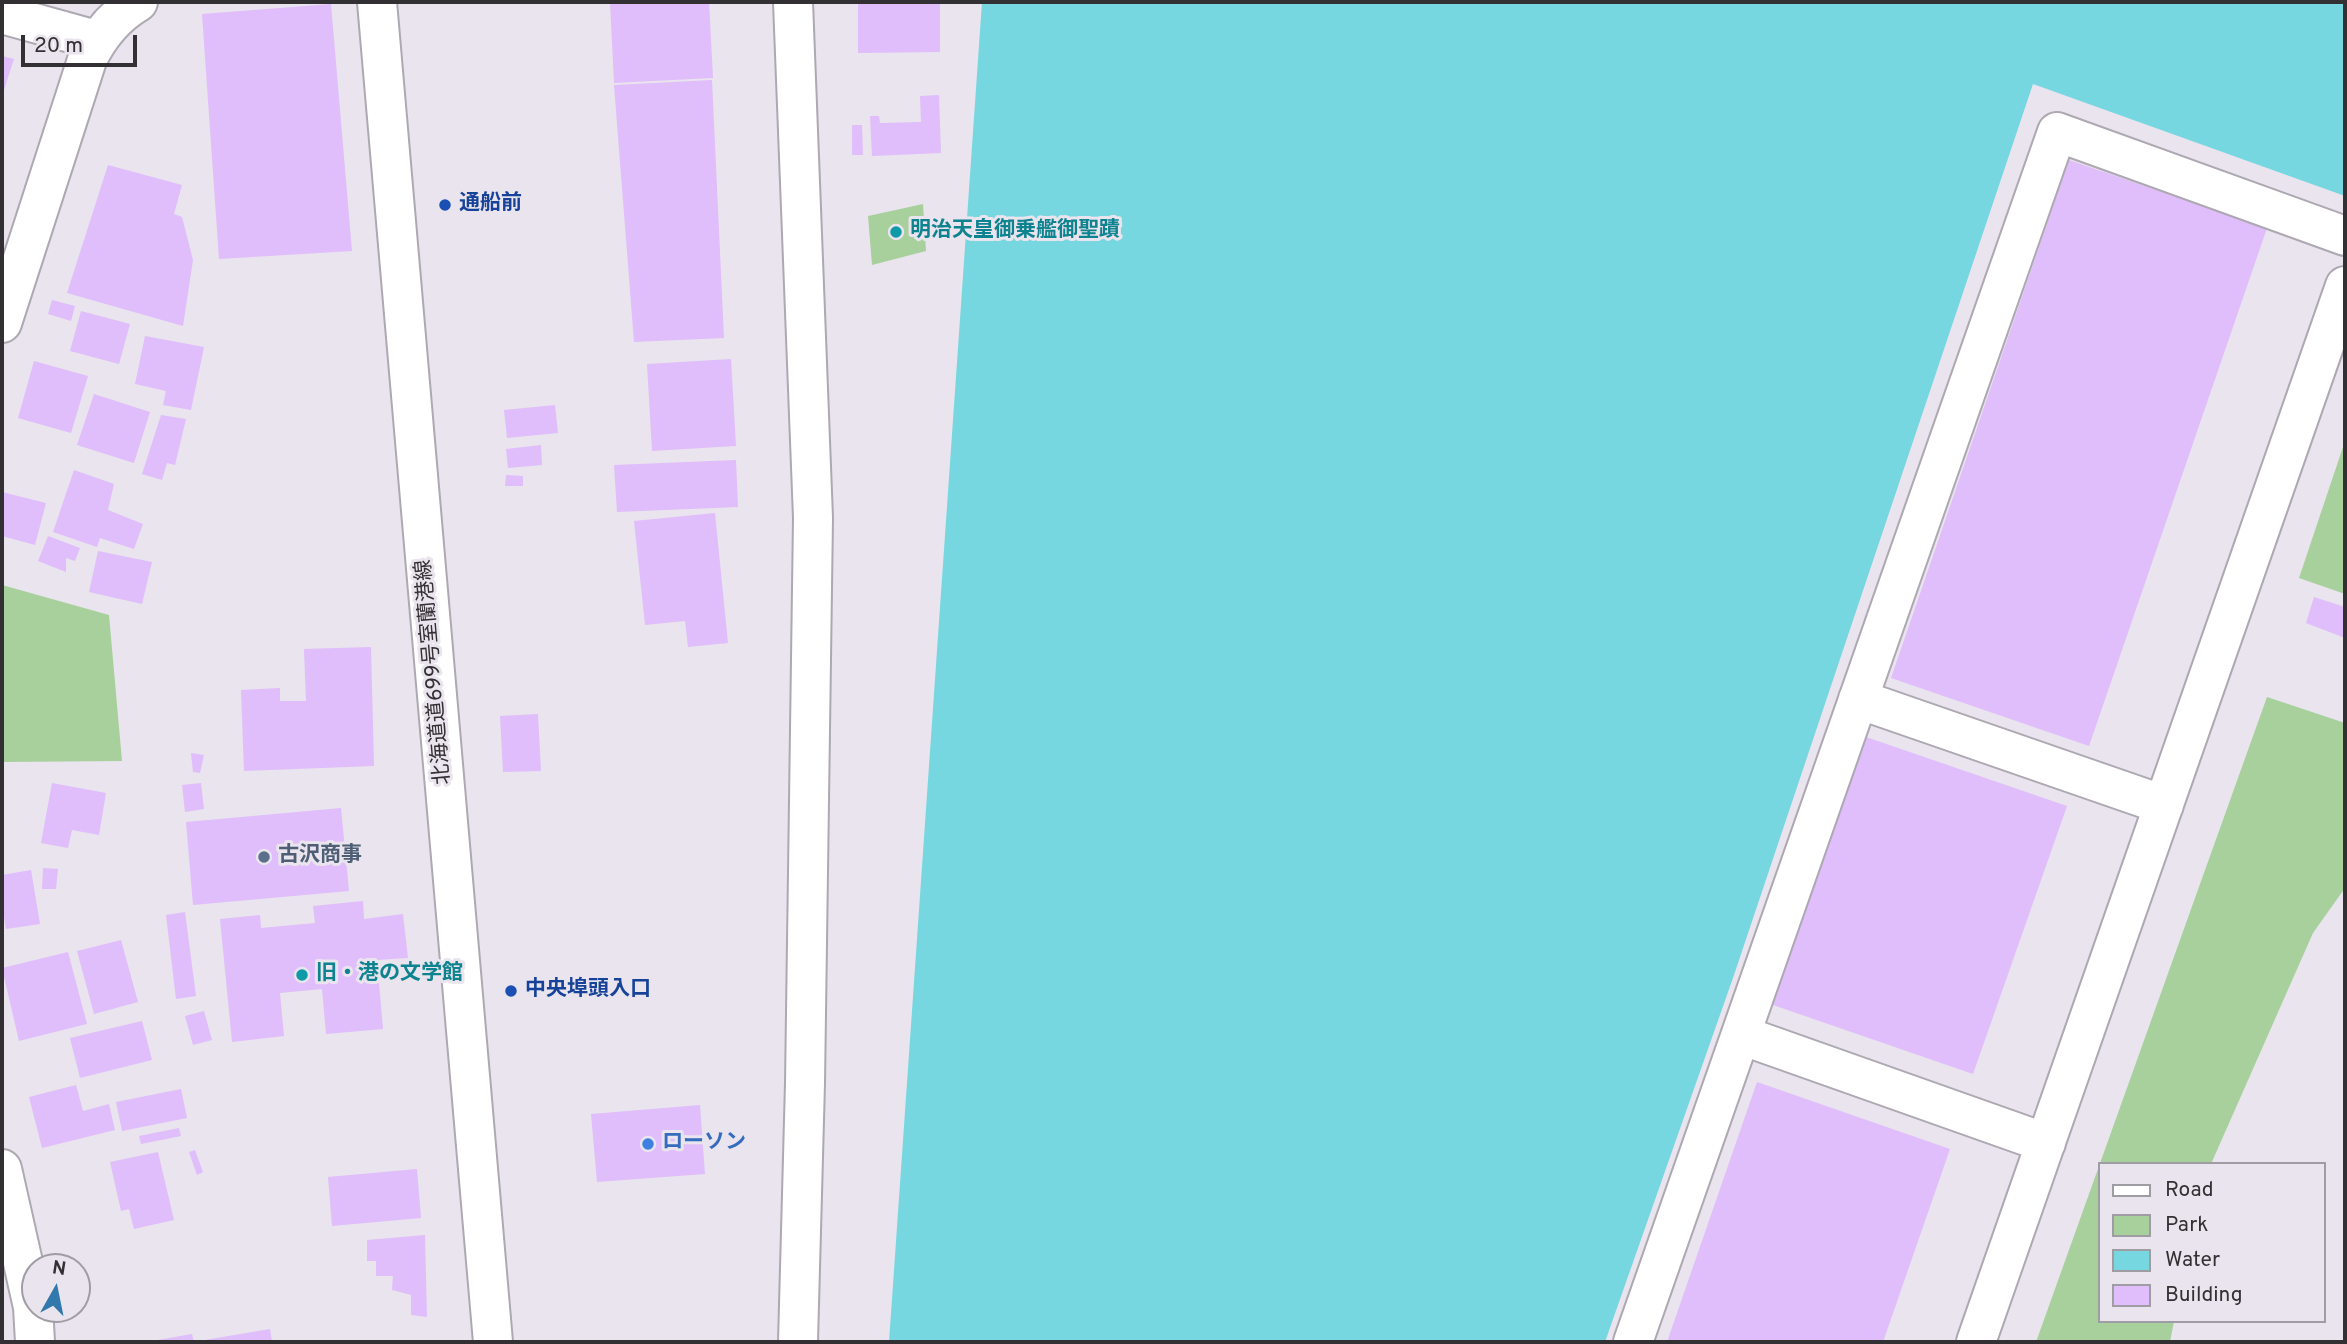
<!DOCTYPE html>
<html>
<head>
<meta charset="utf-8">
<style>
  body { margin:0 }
  #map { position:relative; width:2347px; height:1344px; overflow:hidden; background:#e9e4ed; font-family:Overpass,sans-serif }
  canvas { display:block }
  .frame { position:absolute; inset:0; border:4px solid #323033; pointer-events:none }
  .legend { position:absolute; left:2098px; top:1162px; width:228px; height:161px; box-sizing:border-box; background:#e9e4ed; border:2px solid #a09ca3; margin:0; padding:9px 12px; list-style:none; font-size:21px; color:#323033 }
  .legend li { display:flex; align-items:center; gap:14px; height:35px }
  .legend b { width:35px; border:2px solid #a09ca3 }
  .north { position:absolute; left:21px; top:1253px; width:70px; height:70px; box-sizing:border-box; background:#e9e4ed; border:2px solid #a09ca3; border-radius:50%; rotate:9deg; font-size:19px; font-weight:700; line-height:28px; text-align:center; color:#323033 }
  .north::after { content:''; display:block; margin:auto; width:24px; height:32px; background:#3178ad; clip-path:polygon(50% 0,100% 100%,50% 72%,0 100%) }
  .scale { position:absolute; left:21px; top:35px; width:116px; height:32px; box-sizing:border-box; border:4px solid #323033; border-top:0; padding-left:9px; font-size:21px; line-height:24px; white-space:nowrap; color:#323033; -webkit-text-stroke:5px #e9e4ed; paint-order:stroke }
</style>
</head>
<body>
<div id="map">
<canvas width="2347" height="1344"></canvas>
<div class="frame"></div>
<ul class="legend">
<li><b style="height:9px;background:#fff"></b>Road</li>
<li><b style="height:19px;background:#a8d09d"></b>Park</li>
<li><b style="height:19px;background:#77d7e1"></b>Water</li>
<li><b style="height:19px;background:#e0bdfb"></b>Building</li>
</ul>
<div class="north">N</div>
<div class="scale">20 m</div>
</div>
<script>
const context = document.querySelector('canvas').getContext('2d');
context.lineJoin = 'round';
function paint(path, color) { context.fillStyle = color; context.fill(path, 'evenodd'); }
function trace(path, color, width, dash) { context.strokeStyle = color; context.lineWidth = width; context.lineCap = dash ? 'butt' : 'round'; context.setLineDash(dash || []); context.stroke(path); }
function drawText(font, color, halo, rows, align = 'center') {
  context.font = font + ' Overpass,"Noto Sans JP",sans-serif'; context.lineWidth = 6; context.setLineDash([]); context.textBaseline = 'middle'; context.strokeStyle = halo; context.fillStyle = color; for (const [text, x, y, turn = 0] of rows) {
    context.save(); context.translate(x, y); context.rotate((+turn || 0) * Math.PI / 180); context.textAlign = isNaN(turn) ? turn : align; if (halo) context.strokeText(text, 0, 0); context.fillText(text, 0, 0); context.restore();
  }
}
const green = new Path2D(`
  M923 204 926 251 872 265 868 216Z
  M2345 441V594L2299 578Z
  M2 585 109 615 122 761 2 762Z
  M2267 697 2345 723V888L2313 933 2211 1164H2100V1321H2174L2170 1342H2036Z`);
const water = new Path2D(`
  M982 2H2345V196L2033 84 1734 975 1605 1342H889Z`);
const building = new Path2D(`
  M610 2H709L713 78 614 83Z
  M858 2H940V52L858 53Z
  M331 4 352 251 219 259 202 14Z
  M2 56 14 59 4 90 2 89Z
  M712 80 724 338 634 342 614 85Z
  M939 95 941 153 872 156 870 116H879L880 123 921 122 920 96Z
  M852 125H862L863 155H852Z
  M2069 160 2267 228 2089 746 1891 678Z
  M108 165 182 185 174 214 182 217 193 260 183 326 67 293Z
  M52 300 75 306 71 321 48 314Z
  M81 311 130 324 119 364 70 351Z
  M145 336 204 347 191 410 163 405 166 391 135 384Z
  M731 359 736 446 652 451 647 364Z
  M34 361 88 376 71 433 18 418Z
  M94 394 150 412 134 463 77 445Z
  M555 405 558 433 507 438 504 410Z
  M161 415 186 419 175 465 167 463 162 480 142 474Z
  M541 445 542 465 508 468 506 449Z
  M736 460 738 507 617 512 614 465Z
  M74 470 114 484 108 510 143 524 134 549 100 538 97 547 53 532Z
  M506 475 523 476V486H505Z
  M2 492 46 503 35 545 2 536Z
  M715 513 728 643 688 647 685 621 645 625 634 521Z
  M48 536 80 548 75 561 66 558V572L38 561Z
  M98 551 152 562 142 604 89 592Z
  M2314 597 2345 607V638L2306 623Z
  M371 647 374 766 244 771 241 690 280 688V701H306L304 649Z
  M538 714 541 771 503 772 500 716Z
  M1866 737 2067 806 1973 1074 1773 1005Z
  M191 753 204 755 200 773 193 772Z
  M52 783 106 793 99 835 72 830 68 848 41 843Z
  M201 783 204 809 185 812 182 785Z
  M341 808 349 891 193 905 186 822Z
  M43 868 58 869 56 889H42Z
  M31 870 40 924 6 929 2 906V875Z
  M363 901 364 919 403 914 408 958 377 960 383 1029 326 1034 322 989 280 993 284 1036 232 1042 220 919 260 915 261 928 315 923 313 906Z
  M185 912 196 996 176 999 166 915Z
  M121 940 138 1002 94 1014 77 951Z
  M68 952 87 1024 19 1041 2 968Z
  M204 1011 212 1040 193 1045 185 1016Z
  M142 1021 152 1060 80 1078 70 1038Z
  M1757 1082 1950 1149 1883 1342H1667Z
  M76 1085 83 1111 109 1104 115 1130 42 1148 29 1097Z
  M181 1089 187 1118 122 1131 116 1102Z
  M700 1105 705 1174 597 1182 591 1114Z
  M179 1128 181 1136 141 1144 139 1136Z
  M195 1150 203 1172 197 1175 189 1152Z
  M158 1152 174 1220 134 1229 129 1209 121 1211 110 1162Z
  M417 1169 421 1218 332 1226 328 1177Z
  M425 1235 427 1317 411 1315V1295L392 1290 393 1276H376V1261H367V1240Z
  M270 1329 272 1342H199V1341Z
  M192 1334 194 1342H152V1341Z`);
const minor = new Path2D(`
  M793 2 813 518 805 1083 798 1342
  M2 14 96 40
  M2 323 87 60C99 35 114 16 138 2
  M1858 699 2164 805
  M1741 1035 2046 1143
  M2 1169 33 1307 35 1342
  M1633 1342 2057 132 2345 236
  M1976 1342 2345 286`);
const major = new Path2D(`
  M377 2 493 1342`);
const markers = [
  [445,205,7,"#1a4fb4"],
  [896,232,7,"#0f9aa8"],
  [264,857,7,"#5c6f8a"],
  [302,975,7,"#0f9aa8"],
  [511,991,7,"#1a4fb4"],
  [648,1144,7,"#3f7fe0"]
];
const transitNames = [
  ["通船前",459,205],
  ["中央埠頭入口",525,991]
];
const cultureNames = [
  ["明治天皇御乗艦御聖蹟",910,232],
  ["旧・港の文学館",316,975]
];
const streetNames = [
  ["北海道道699号室蘭港線",435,672,-95]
];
const serviceNames = [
  ["古沢商事",278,857]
];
const shopNames = [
  ["ローソン",662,1144]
];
paint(green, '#a8d09d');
paint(water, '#77d7e1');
paint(building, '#e0bdfb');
trace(minor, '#ada8b1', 42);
trace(major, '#ada8b1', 42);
trace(minor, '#fff', 38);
trace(major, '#fff', 38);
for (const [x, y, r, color] of markers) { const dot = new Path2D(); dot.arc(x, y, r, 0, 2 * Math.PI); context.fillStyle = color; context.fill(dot); trace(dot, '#e9e4ed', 2.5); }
drawText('bold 21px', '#164399', '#e9e4ed', transitNames, 'left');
drawText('bold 21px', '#0d838f', '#e9e4ed', cultureNames, 'left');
drawText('21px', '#323033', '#e9e4ed', streetNames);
drawText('bold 21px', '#4e5e75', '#e9e4ed', serviceNames, 'left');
drawText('bold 21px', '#366cbe', '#e9e4ed', shopNames, 'left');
</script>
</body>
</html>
